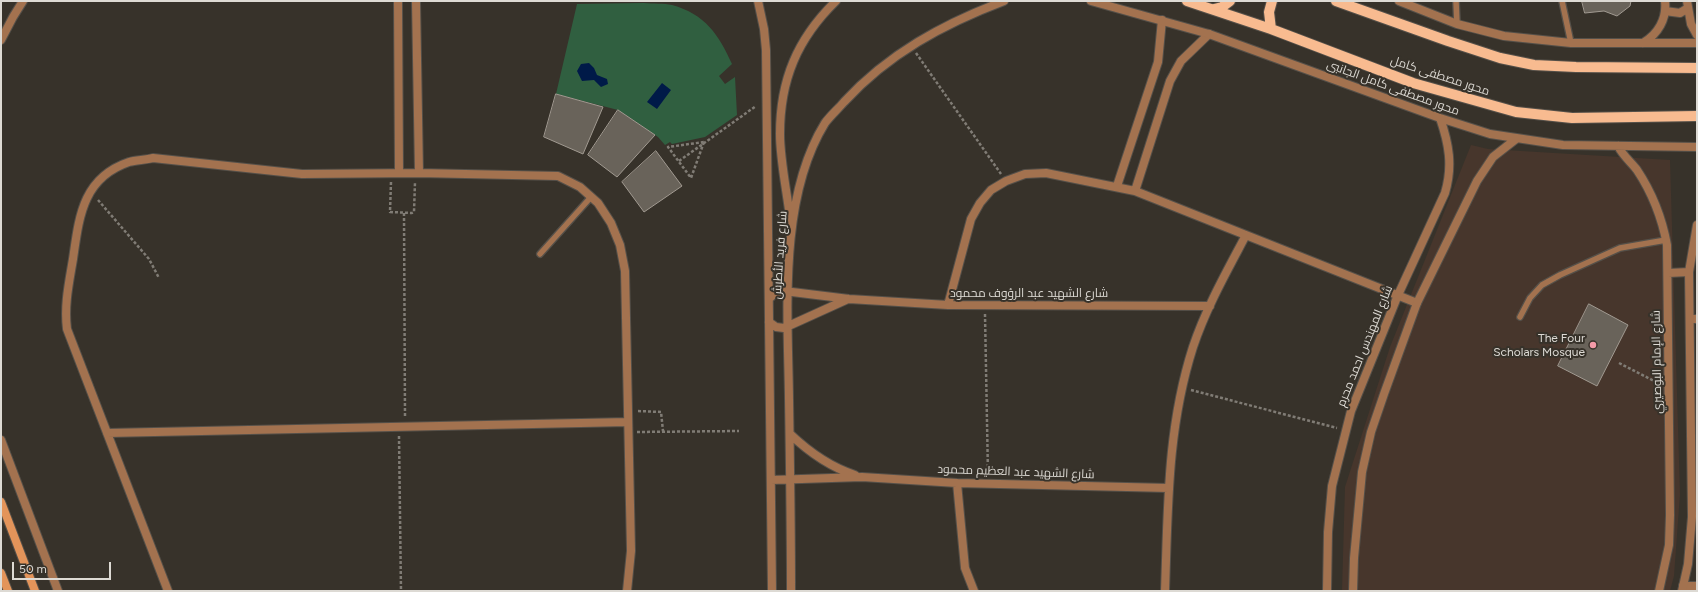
<!DOCTYPE html>
<html>
<head>
<meta charset="utf-8">
<style>
  body { margin:0 }
  #map { position:relative; width:1698px; height:592px; overflow:hidden; background:#37322a; font-family:Figtree,sans-serif }
  canvas { display:block }
  .frame { position:absolute; inset:0; border:2px solid #dddad4; pointer-events:none }
  .scale { position:absolute; left:12px; top:562px; width:99px; height:18px; box-sizing:border-box; border:2px solid #dddad4; border-top:0; padding-left:5px; font-size:12px; line-height:14px; white-space:nowrap; color:#dddad4; -webkit-text-stroke:3px #37322a; paint-order:stroke }
</style>
</head>
<body>
<div id="map">
<canvas width="1698" height="592"></canvas>
<div class="frame"></div>
<div class="scale">50 m</div>
</div>
<script>
const context = document.querySelector('canvas').getContext('2d');
context.lineJoin = 'round';
function paint(path, color) { context.fillStyle = color; context.fill(path, 'evenodd'); }
function trace(path, color, width, dash) { context.strokeStyle = color; context.lineWidth = width; context.lineCap = dash ? 'butt' : 'round'; context.setLineDash(dash || []); context.stroke(path); }
function drawText(font, color, halo, rows, align = 'center') {
  context.font = font + ' Figtree,Cairo,sans-serif'; context.lineWidth = 4; context.setLineDash([]); context.textBaseline = 'middle'; context.strokeStyle = halo; context.fillStyle = color; for (const [text, x, y, turn = 0] of rows) {
    context.save(); context.translate(x, y); context.rotate((+turn || 0) * Math.PI / 180); context.textAlign = isNaN(turn) ? turn : align; if (halo) context.strokeText(text, 0, 0); context.fillText(text, 0, 0); context.restore();
  }
}
const commercial = new Path2D(`
  M1471 145 1488 149 1670 160 1680 494 1674 576 1670 591H1342L1345 487 1390 347Z`);
const green = new Path2D(`
  M644 3C653 4 664 3 672 5 705 14 719 35 732 64L719 76 725 84 735 77 737 115 705 137 672 144 670 142 665 145 658 137 618 110 556 94 577 4Z`);
const water = new Path2D(`
  M589 63 594 68 597 75 607 79 608 84 601 87 594 80 582 81 577 71 581 64Z
  M662 83 671 90 657 109 647 102Z`);
const building = new Path2D(`
  M1582 1H1631L1630 6 1617 16 1604 11 1585 13Z
  M556 94 603 107 583 154 544 137Z
  M618 110 655 135 617 177 588 155Z
  M656 151 682 186 644 212 622 182Z
  M1589 304 1628 325 1597 386 1558 366Z`);
const path = new Path2D(`
  M916 53 1001 174
  M704 142 691 178 668 147Z
  M679 161 756 106
  M391 182 390 212 412 213 414 212 415 182
  M98 200 149 259 159 278
  M404 213 405 416
  M985 314 988 475
  M1619 363 1658 383
  M1191 390 1337 428
  M638 411 661 412 663 431
  M637 432 739 431
  M399 436 401 591`);
const service = new Path2D(`
  M1456 1 1457 24
  M1562 1 1571 43
  M540 254 591 197
  M1520 317 1530 298 1542 285 1560 275 1620 248 1666 240`);
const minor = new Path2D(`
  M398 1 399 173
  M416 1 419 173
  M758 1 764 29 766 50 772 591
  M1117 186 1158 62 1162 20
  M1135 191 1170 81 1181 61 1209 34
  M790 218C787 192 780 160 780 134 780 80 797 39 836 1
  M769 299 775 293 784 291 849 299 948 305 1210 306
  M948 305 971 219 980 203 991 190 1006 181 1025 174 1046 173 1135 191 1417 303
  M1690 319H1697
  M769 322 776 327 784 328 848 299
  M107 433 628 422
  M790 434C809 452 830 467 855 475
  M771 480 862 477 957 483 1169 488
  M957 483 965 568 974 591
  M1683 586H1697
  M168 591 67 329C64 305 69 283 73 259 79 218 82 178 129 162 136 160 145 160 153 158L302 174 419 173 558 176 580 187 598 203 611 223 620 245 625 271 631 551 627 591
  M791 591C791 527 790 463 789 399 788 313 778 199 825 123 830 116 838 109 844 102 888 54 943 24 1004 1
  M1165 591C1168 508 1167 428 1193 347 1206 308 1227 271 1246 235`);
const tertiary = new Path2D(`
  M1091 1 1209 34 1440 118 1490 134 1563 145 1697 147
  M1399 1 1457 24 1504 36 1571 43H1697
  M1687 1 1691 24 1697 35
  M1665 11 1680 13 1688 8
  M1 40 13 17 23 1
  M1643 43C1658 34 1667 19 1665 1
  M1618 146C1623 156 1631 162 1637 170 1653 194 1662 218 1667 245L1670 515 1669 545 1659 591
  M1668 273 1689 272
  M1 440 58 591
  M1327 591 1328 532 1332 486 1351 411 1398 295 1445 193C1453 166 1449 144 1440 118
  M1353 591 1354 558 1362 472 1371 432 1384 394 1417 303 1477 181 1493 157 1516 139
  M1682 591 1688 564 1692 517 1689 272 1697 225`);
const secondary = new Path2D(`
  M1 502 35 591
  M1 573 8 591`);
const primary = new Path2D(`
  M1187 1 1271 29 1413 83 1516 112 1572 118 1697 116
  M1336 1 1448 41 1500 58 1534 65 1576 67 1697 68
  M1214 9 1222 7 1230 1
  M1271 29 1269 12 1272 1`);
const markers = [
  [1593,345,4,"#f39aa7"]
];
const streetNames = [
  ["محور مصطفى كامل",1440,76,18],
  ["محور مصطفى كامل الجانبى",1393,88,20],
  ["شارع فريد الأطرش",780,255,-86],
  ["شارع الشهيد عبد الرؤوف محمود",1029,293],
  ["شارع المهندس احمد محرم",1365,346,-68],
  ["شارع الإمام البوصيري",1657,362,-91],
  ["شارع الشهيد عبد العظيم محمود",1016,472,2]
];
const poiNames = [
  ["The Four",1585,338],
  ["Scholars Mosque",1585,352]
];
paint(commercial, '#47362c');
paint(green, '#305f40');
paint(water, '#001a48');
paint(building, '#69635a');
trace(building, '#a19a91', 1);
trace(service, '#555049', 8);
trace(minor, '#555049', 10);
trace(tertiary, '#555049', 10);
trace(secondary, '#555049', 10);
trace(primary, '#555049', 12);
trace(path, '#807c75', 2.5, [3, 2]);
trace(service, '#a3724f', 5.5);
trace(minor, '#a3724f', 8);
trace(tertiary, '#a3724f', 8);
trace(secondary, '#e3945a', 8);
trace(primary, '#f8bb90', 10);
for (const [x, y, r, color] of markers) { const dot = new Path2D(); dot.arc(x, y, r, 0, 2 * Math.PI); context.fillStyle = color; context.fill(dot); trace(dot, '#37322a', 1.5); }
drawText('12px', '#dddad4', '#37322a', streetNames);
drawText('12px', '#dddad4', '#37322a', poiNames, 'right');
</script>
</body>
</html>
